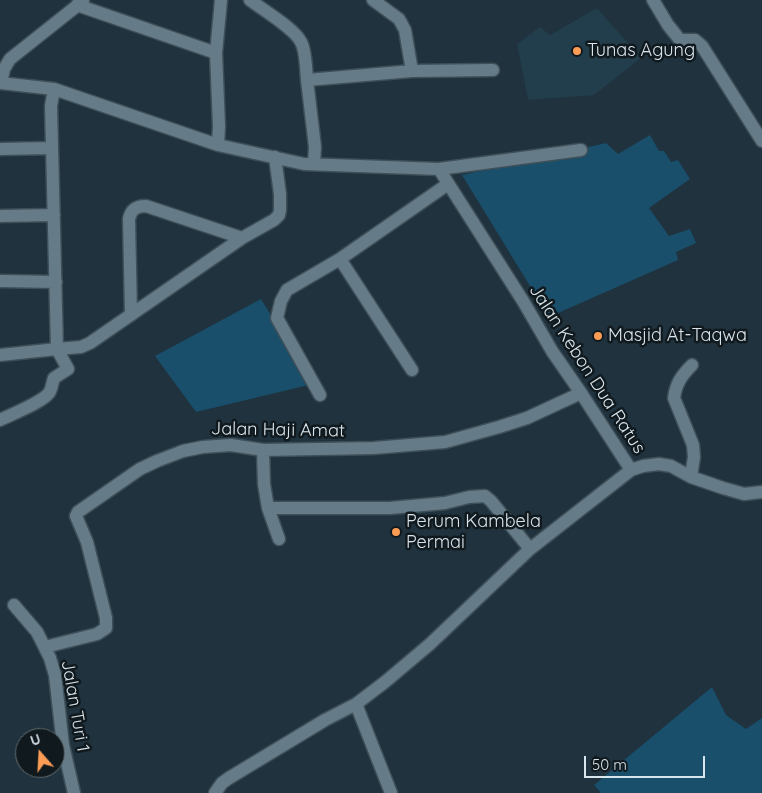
<!DOCTYPE html>
<html>
<head>
<meta charset="utf-8">
<style>
  body { margin:0 }
  #map { position:relative; width:762px; height:793px; overflow:hidden; background:#1f323d; font-family:Quicksand,sans-serif }
  canvas { display:block }
  .north { position:absolute; left:15px; top:728px; width:50px; height:50px; box-sizing:border-box; background:#10191e; border:1px solid #606b70; border-radius:50%; rotate:341deg; font-size:14px; font-weight:700; line-height:20px; text-align:center; color:#d9e5ec }
  .north::after { content:''; display:block; margin:auto; width:18px; height:22px; background:#fd9d55; clip-path:polygon(50% 0,100% 100%,50% 72%,0 100%) }
  .scale { position:absolute; left:584px; top:756px; width:121px; height:22px; box-sizing:border-box; border:2px solid #d9e5ec; border-top:0; padding-left:6px; font-size:15px; line-height:18px; white-space:nowrap; color:#d9e5ec; -webkit-text-stroke:4px #10191e; paint-order:stroke }
</style>
</head>
<body>
<div id="map">
<canvas width="762" height="793"></canvas>
<div class="north">U</div>
<div class="scale">50 m</div>
</div>
<script>
const context = document.querySelector('canvas').getContext('2d');
context.lineJoin = 'round';
function paint(path, color) { context.fillStyle = color; context.fill(path, 'evenodd'); }
function trace(path, color, width, dash) { context.strokeStyle = color; context.lineWidth = width; context.lineCap = dash ? 'butt' : 'round'; context.setLineDash(dash || []); context.stroke(path); }
function drawText(font, color, halo, rows, align = 'center') {
  context.font = font + ' Quicksand,sans-serif'; context.lineWidth = 5; context.setLineDash([]); context.textBaseline = 'middle'; context.strokeStyle = halo; context.fillStyle = color; for (const [text, x, y, turn = 0] of rows) {
    context.save(); context.translate(x, y); context.rotate((+turn || 0) * Math.PI / 180); context.textAlign = isNaN(turn) ? turn : align; if (halo) context.strokeText(text, 0, 0); context.fillText(text, 0, 0); context.restore();
  }
}
const built = new Path2D(`
  M597 8 641 58 594 95 528 100 517 44 540 27 550 35Z`);
const green = new Path2D(`
  M650 135 659 151H664L671 162 678 160 690 179 649 208 669 236 690 229 696 243 676 252 678 260 549 317 462 175 606 143 618 154Z
  M261 299 313 384 196 412 155 356Z
  M712 687 726 715 746 729 762 718V793H601L594 785Z`);
const minor = new Path2D(`
  M250 0C263 10 294 28 301 42 306 51 306 69 307 80L412 71 405 30 399 19 373 0
  M653 0 668 25 680 40H695L702 46 762 141
  M77 5 216 53 221 0
  M216 53 219 126 218 145
  M412 71 493 70
  M307 80 315 147 314 164
  M0 83 54 89 218 145 304 164 439 169 581 150
  M1 83 4 69 10 59 83 1
  M0 149 52 148
  M439 169 523 301 552 351 581 393 631 470
  M0 216 54 215
  M340 259 412 370
  M0 281 56 282
  M131 315 129 219C131 209 137 206 146 206L242 238
  M0 355 57 349 51 106 54 89
  M320 395 277 318 281 301 287 290 340 259 448 184
  M0 420C12 414 41 403 49 393 52 389 52 383 54 378L68 369 57 349 81 347 90 343 242 238 274 220 279 215 280 210V194L275 157
  M263 450 264 484 268 508 279 539
  M691 477 694 457 693 445 674 398C676 383 682 375 692 365
  M268 508H390L445 503 469 497 485 496 491 501 530 549
  M14 605 37 632 50 658 55 675 63 745 74 793
  M45 647 97 634 106 628V618L87 542 76 516 78 512 140 469 157 461 183 451 203 447 231 445 263 450 374 448 445 442 499 427 527 418 581 393
  M356 704 391 793
  M215 793 222 783 229 778 325 720 356 704 385 682 430 644 530 549 631 470 643 466 659 464 671 466 691 477 723 488 744 494 762 492`);
const markers = [
  [577,51,5,"#fd9d55"],
  [598,336,5,"#fd9d55"],
  [396,532,5,"#fd9d55"]
];
const poiNames = [
  ["Tunas Agung",587,51],
  ["Masjid At-Taqwa",608,336],
  ["Perum Kambela",406,522],
  ["Permai",406,543]
];
const streetNames = [
  ["Jalan Kebon Dua Ratus",587,369,57],
  ["Jalan Haji Amat",278,430,1],
  ["Jalan Turi 1",75,706,80]
];
paint(built, '#223d4c');
paint(green, '#194f6b');
trace(minor, '#3e4f58', 15);
trace(minor, '#657b88', 12);
for (const [x, y, r, color] of markers) { const dot = new Path2D(); dot.arc(x, y, r, 0, 2 * Math.PI); context.fillStyle = color; context.fill(dot); trace(dot, '#10191e', 2); }
drawText('18px', '#d9e5ec', '#10191e', poiNames, 'left');
drawText('18px', '#d9e5ec', '#10191e', streetNames);
</script>
</body>
</html>
